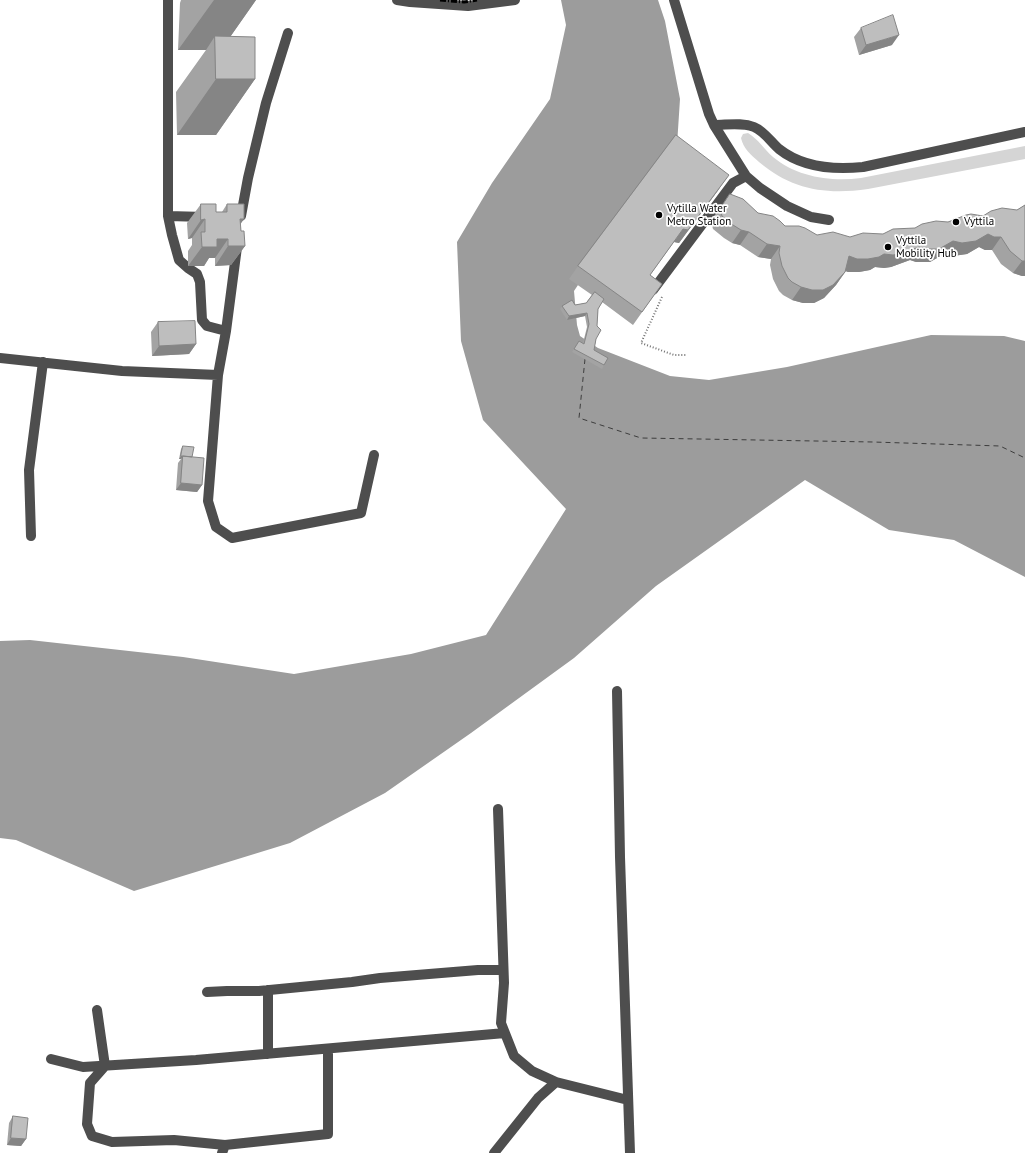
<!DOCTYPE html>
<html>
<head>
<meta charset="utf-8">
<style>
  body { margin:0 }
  canvas { display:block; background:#fff }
</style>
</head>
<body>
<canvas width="1025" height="1153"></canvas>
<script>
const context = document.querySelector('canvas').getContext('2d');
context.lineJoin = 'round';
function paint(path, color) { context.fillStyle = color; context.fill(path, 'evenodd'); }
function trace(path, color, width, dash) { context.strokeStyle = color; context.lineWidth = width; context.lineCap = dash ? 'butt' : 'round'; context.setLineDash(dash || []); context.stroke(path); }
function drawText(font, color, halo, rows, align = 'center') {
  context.font = font + ' "PT Sans",sans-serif'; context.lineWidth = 3.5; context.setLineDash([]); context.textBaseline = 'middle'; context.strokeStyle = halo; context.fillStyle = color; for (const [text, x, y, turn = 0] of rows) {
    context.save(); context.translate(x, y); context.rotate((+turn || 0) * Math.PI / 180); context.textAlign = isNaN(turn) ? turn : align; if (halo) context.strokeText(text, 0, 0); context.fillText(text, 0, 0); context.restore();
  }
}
const green = new Path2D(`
  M748 133C758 139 764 149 773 157 797 177 831 182 861 178L1025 146V159L868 189C826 195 792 190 759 162 751 155 743 148 741 138L743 134Z`);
const water = new Path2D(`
  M561 0H658L665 21 680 99 677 145 614 231 574 291 577 325 580 336 598 348 670 376 709 380 787 367 931 335 1004 336 1025 341V577L954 540 889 530 805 480 656 586 574 658 471 733 385 793 290 843 134 891 16 840 0 838V641L30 640 183 657 294 674 411 654 486 635 566 509 483 420 461 341 457 242 492 183 550 99 566 25Z`);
const ferry = new Path2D(`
  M585 359 579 418 641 438 873 442 1000 446 1025 458`);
const path = new Path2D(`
  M662 297 641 343 674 355H687`);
const minor = new Path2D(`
  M168 0V216L205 217
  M397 0 410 2 468 6 515 0
  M674 0 709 114 714 125 746 176 760 188 787 206 811 217 829 220
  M714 125C727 125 742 122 754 127 764 131 771 142 779 149 803 168 834 170 863 167L1025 132
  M168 216 172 235 179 260 188 268 197 274 200 282 202 320 207 326 226 331
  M241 216 248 178 266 103 288 33
  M653 290 733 183 746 176
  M0 358 122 371 218 375 226 331 237 247
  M218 375 208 501 216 527 232 538 361 513 374 455
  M31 536 29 470 43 362
  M617 691 620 857 630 1153
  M498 809 504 983 501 1023 514 1056 532 1071 556 1082 628 1100
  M207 992 227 991H259L352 982 380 978 478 970H503
  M97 1010 105 1066 90 1083 87 1124 92 1136 112 1142 174 1140 225 1145
  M268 1054V990
  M51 1059 83 1067 196 1060 505 1033
  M222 1153 225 1145 328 1134V1049
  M494 1153 538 1098 556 1082`);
const rail = new Path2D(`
  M440 0 464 2 477 0`);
const wall = new Path2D(`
  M181 0H256L230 37 255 79 216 135H177L176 92 206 50H178L180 3Z
  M861 28 892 45 859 55 854 37Z
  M720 188 679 243 674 242 650 275 662 284 633 325 602 302 598 309 596 339 594 350 604 365 602 369 572 352 579 341 583 343 587 327 585 316 567 320 560 309 562 306 575 305 586 303 592 295 569 279 578 266Z
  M730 194 758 213 785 226 817 235 850 237 883 234 915 228 1017 210 1025 205V276H1022L1013 273 1001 264 992 250H985L979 247 967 254 953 256 944 254 930 262H916L910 260 891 267 884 268 875 267 870 270 859 272H848L846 271 836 285 824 298 814 303H803L792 300 783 295 779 291 773 279 770 265 771 259 758 257 740 245 732 243 724 238 713 229 711 222Z
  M201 204 216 212H222L227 204 240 225 241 231 245 246 231 265 215 266V258H209L204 266H188V251L192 245V238L188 239 187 223Z
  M158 322 196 344 189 354 152 356 151 332Z
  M183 446 192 457 202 485 197 492 176 490 178 463 181 459H179L181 449Z
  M13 1116 26 1139 21 1146 7 1145 9 1123Z`);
const shadedWall = new Path2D(`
  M214 0H256L221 50 215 36 206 50H178Z
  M899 35 892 45 859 55 866 45Z
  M216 79H255L216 135H177Z
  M729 175 679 243 674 242 683 229Z
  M205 219 192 238 188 239 201 220Z
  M240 219H244L231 238Z
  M741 230 749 232 740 245 732 243Z
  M988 234 1001 237 992 250H985L979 247 967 254 953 256 944 254 930 262H916L910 260 891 267 884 268 875 267 870 270 859 272H848L840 269 849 256 884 254 919 247 953 241Z
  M217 239H228L215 258H209L204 266H188L202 247Z
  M767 244 780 246 771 259 758 257Z
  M228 246H245L231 265 215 266Z
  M1022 261H1025V276H1022L1013 273Z
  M845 272 836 285 824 298 814 303H803L792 300 801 287Z
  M587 313 585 316 567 320 569 316Z
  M196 344 189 354 152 356 159 346Z
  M181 456H183L181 459H179Z
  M181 483 202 485 197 492 176 490Z
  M11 1138 26 1139 21 1146 7 1145Z`);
const building = new Path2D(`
  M893 15 899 35 866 45 861 28Z
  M215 36 255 37V79H216Z
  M676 135 729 175 688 230 683 229 650 275 662 284 642 312 578 266Z
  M730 194 743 199 758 213 773 216 780 221 785 226H799L805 228 817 235 833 232 850 237 863 233 883 234 893 229 915 228 922 224 936 221 948 222 966 215 971 214 983 216 991 211 1002 208 1017 210 1025 205V261H1022L1010 251 1001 237H994L988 234 976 241 962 243 953 241 939 249H925L919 247 900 254 893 255 884 254 879 257 868 259H857L849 256 845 272 833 285 823 290H812L801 287 792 282 788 278 782 266 779 253 780 246 767 244 749 232 741 230 733 225 722 216 720 209Z
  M201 204H216V212H227V204H244V219H240L241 231H244L245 246H228V239H217V247H202L201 232H205V219L201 220Z
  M595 292 604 299 598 309 597 326 601 330 596 339 594 350 608 358 604 365 574 349 579 341 584 344 589 324 587 313 569 316 562 306 572 300 575 305 586 303Z
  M195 321 196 344 159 346 158 322Z
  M183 446 194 447 192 457 181 456Z
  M183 456 204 458 202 485 181 483Z
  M13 1116 28 1118 26 1139 11 1138Z`);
const markers = [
  [659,215,4,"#000"],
  [956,222,4,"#000"],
  [888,247,4,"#000"]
];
const poiNames = [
  ["Vytilla Water",667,209],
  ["Metro Station",667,222],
  ["Vyttila",964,222],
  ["Vyttila",896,241],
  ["Mobility Hub",896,254]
];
paint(green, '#d5d5d5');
paint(water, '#9c9c9c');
trace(ferry, '#3d3d3d', 1, [5, 4]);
trace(path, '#707070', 2, [1, 2]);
trace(minor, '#4e4e4e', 10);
trace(rail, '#000', 3, [6, 2, 1, 2]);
paint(wall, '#a3a3a3');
paint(shadedWall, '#858585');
paint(building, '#bebebe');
trace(building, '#858585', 1);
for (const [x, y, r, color] of markers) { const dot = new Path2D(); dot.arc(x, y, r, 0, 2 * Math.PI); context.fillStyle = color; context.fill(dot); trace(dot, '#fff', 1.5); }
drawText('11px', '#000', '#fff', poiNames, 'left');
</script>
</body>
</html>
